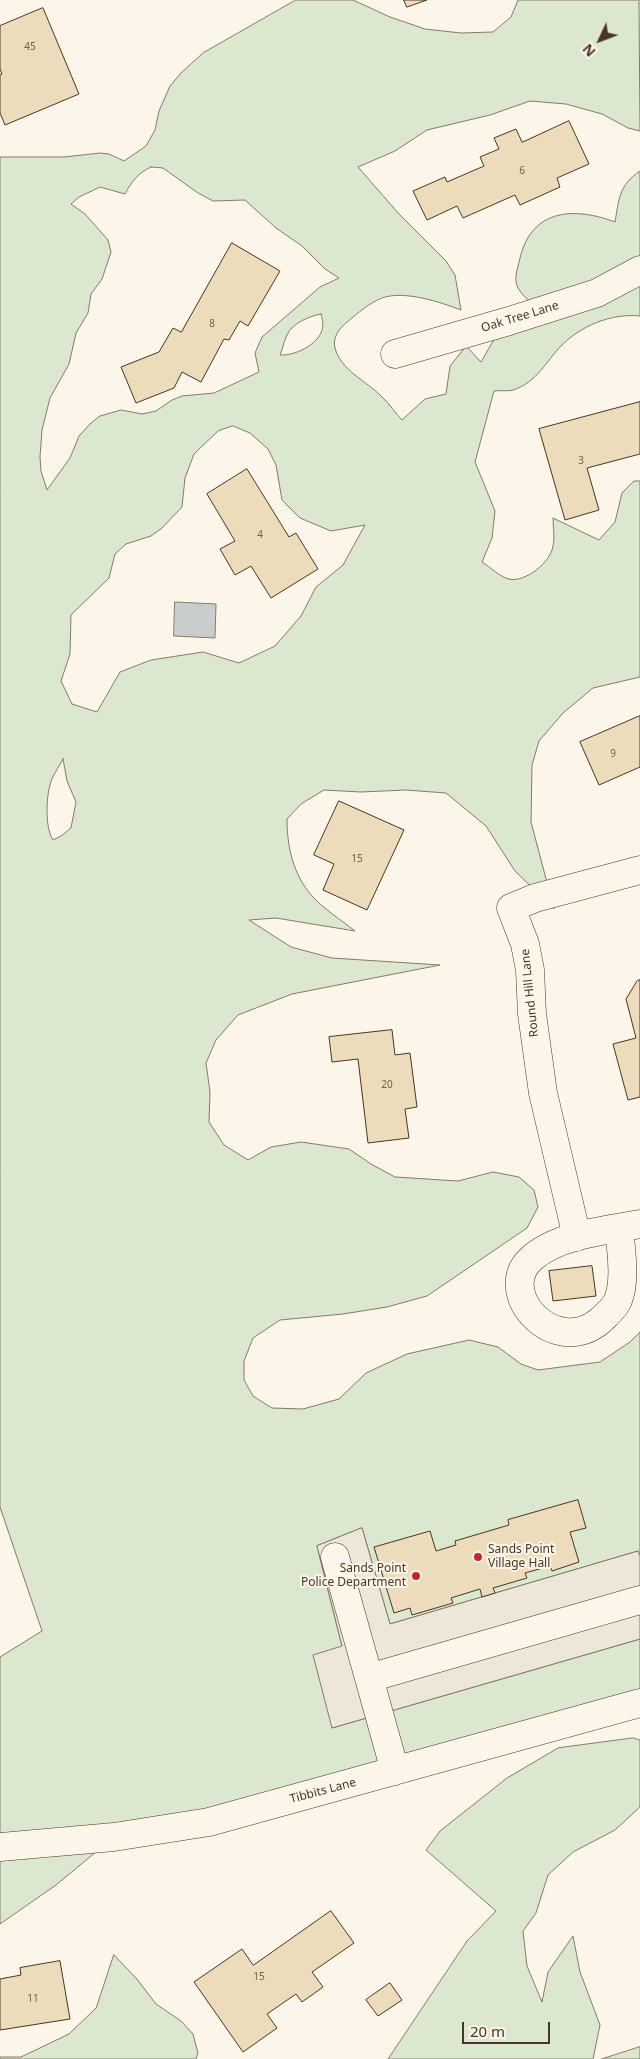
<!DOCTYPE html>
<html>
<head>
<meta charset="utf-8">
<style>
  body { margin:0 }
  #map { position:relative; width:640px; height:2059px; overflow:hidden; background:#fbf6e9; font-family:"Noto Sans",sans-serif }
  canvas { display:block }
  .north { position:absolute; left:575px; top:15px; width:50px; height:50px; -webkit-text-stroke:4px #fbf6e9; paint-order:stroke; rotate:227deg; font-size:14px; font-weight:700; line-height:20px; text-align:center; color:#4a3520 }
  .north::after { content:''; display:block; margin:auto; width:18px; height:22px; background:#4a3520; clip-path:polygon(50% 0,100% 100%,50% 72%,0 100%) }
  .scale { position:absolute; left:462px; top:2022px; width:88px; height:22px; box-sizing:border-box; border:2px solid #4a3520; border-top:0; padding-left:6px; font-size:15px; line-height:18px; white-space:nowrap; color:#4a3520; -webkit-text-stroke:4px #fbf6e9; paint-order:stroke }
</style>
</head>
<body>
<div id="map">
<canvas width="640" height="2059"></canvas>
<div class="north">N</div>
<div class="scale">20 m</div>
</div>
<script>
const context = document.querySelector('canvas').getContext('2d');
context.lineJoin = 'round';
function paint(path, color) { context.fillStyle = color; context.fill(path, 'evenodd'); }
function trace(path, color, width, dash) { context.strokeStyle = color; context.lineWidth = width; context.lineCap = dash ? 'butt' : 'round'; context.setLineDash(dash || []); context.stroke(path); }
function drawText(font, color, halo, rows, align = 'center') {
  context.font = font + ' "Noto Sans",sans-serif'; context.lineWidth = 4; context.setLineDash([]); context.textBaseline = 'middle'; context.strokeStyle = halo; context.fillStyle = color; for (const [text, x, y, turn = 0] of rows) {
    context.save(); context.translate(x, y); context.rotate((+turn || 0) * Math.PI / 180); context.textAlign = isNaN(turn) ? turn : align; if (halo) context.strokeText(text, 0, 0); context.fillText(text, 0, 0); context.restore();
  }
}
const green = new Path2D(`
  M296 0H353L390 17 425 29 461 33 493 32 511 17 518 0H639L640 131 628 128 602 114 566 104 530 101 490 115 427 130 395 151 358 167 399 214 446 261 455 275 461 310C440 302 404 290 382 298 369 303 358 313 347 322 340 328 332 337 335 348 341 371 367 381 382 397 390 404 395 413 402 420L425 399 446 394 450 366 466 346 481 362 496 336 553 317C542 309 525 301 518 288 513 278 518 268 520 258 532 208 575 207 615 222 619 199 619 185 640 171V316C611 313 580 326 560 347 546 362 537 381 516 389 510 392 501 390 494 391L475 462 495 511 492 538 482 562C490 567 500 577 509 579 525 583 551 562 553 546 555 538 553 527 553 518L599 540 615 522 622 493 634 481H640V677L593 688 563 713 539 741 532 765 531 822 554 909 515 871 486 826 446 793 406 790 361 792 324 790 301 804 287 819C287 847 293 874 312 896 324 909 341 920 355 931L276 918 249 920 291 947 332 958 440 965 292 994 238 1015 216 1040 206 1063 210 1092 209 1122 224 1145 248 1160 271 1147 301 1142 349 1149 371 1164 395 1177 458 1181 493 1172 519 1177 534 1190 538 1207 527 1228 427 1296 387 1307 343 1314 280 1320 253 1338 244 1361V1380L253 1396 272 1408 303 1409 339 1399 366 1373 407 1354 469 1340 498 1347 521 1364 538 1370 600 1362 630 1342 640 1332V1556L638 1551 390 1624 362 1528 317 1546 342 1646 332 1728 640 1639V1703L114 1837 56 1885 0 1924V1657L42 1631 0 1507V157H64L100 153 109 154 124 161 146 146 155 130 159 111 170 86 181 73 203 53ZM151 167 163 168 198 193 213 201 245 200 276 228 302 246 325 269 339 278 320 287 262 337 255 353 259 372 214 393 182 396 172 400 156 411 142 414 121 410 100 416 91 423 79 436 70 458 47 490 41 471 40 457 42 430 50 398 69 364 76 333 88 313 91 294 102 279 111 252 108 240 85 214 71 204 79 197 100 187 125 194C132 181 138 173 151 167ZM321 314C322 318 324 325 322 330 318 345 294 356 280 355 283 348 284 341 287 335 292 323 310 316 321 314ZM233 426 250 433 268 449 276 465 282 500 300 518 331 531 365 525 343 565 316 587 301 616 275 646 239 663 203 652 151 660 120 672 97 712 72 704 61 681 70 654 71 615 109 578 115 554 126 544 151 536 162 528 182 507 185 478 194 454 218 431ZM63 759 67 781 76 802 71 828 61 836 53 840C45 829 46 798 50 785 52 776 59 767 63 759Z
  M633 1738 640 1740V1807L615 1830 573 1852 548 1875 536 1913 523 1931 527 1966 542 2002 548 1972 573 1936 580 1972 600 2025 593 2059H388L467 1941 496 1911 426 1850 440 1831 507 1778 558 1748Z
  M114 1955 136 1978 156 2004 181 2021 193 2034 198 2053 196 2059H0V2057H21L69 2034 96 2008Z
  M640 2047V2059H602Z`);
const parking = new Path2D(`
  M362 1528 390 1624 638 1551 640 1556V1639L332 1728 313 1655 342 1646 317 1546Z`);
const water = new Path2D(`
  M175 602 216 604 215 638 174 636Z`);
const building = new Path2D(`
  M404 0H427L407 7Z
  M43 8 79 94 5 125 0 113V75L2 74 0 69V26Z
  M569 121 589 164 557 178 560 187 520 205 515 195 463 218 457 206 427 220 413 191 445 177 447 182 484 166 480 157 499 149 494 138 516 129 522 142Z
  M232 243 280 271 248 326 240 321 229 340 224 339 201 382 182 372 174 388 136 403 121 367 159 352 173 328 181 332Z
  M640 402V454L587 468 599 510 565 520 539 429Z
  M247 469 289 537 296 533 318 569 271 598 251 566 235 575 220 549 235 541 207 494Z
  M640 716V767L599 785 580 742Z
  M339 801 404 830 367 910 323 890 334 864 314 855Z
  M640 980V1097L628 1100 613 1044 636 1038 626 999 637 981Z
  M392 1030 395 1055 410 1053 417 1107 405 1109 409 1138 368 1143 358 1059 332 1062 329 1037Z
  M592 1266 596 1296 553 1301 549 1271Z
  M578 1500 586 1528 570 1532 579 1562 552 1571 550 1566 525 1573 527 1578 493 1588 495 1593 482 1597 480 1589 451 1598 453 1603 412 1615 410 1608 394 1613 374 1547 430 1531 436 1551 456 1545 455 1541 509 1525 508 1520Z
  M331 1911 354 1943 312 1972 323 1987 302 2002 296 1994 267 2014 277 2028 243 2052 194 1982 242 1949 253 1965Z
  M60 1961 70 2019 0 2030V1979L21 1975 20 1968Z
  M390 1983 402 2000 378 2016 366 2000Z`);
const minor = new Path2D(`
  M395 354 509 321 597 293 640 270
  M619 1228C621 1249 626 1281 618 1300 615 1308 607 1314 601 1320 555 1360 493 1292 532 1258 558 1235 607 1230 640 1224
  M577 1237 543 1093 532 1014 530 970 525 944 511 908 535 898 640 870
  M335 1557 369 1678
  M395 1771 369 1678 640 1600
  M0 1847 114 1837 209 1822 640 1703`);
const markers = [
  [478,1557,5,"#c62828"],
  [416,1576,5,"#c62828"]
];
const numberNames = [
  ["45",30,47],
  ["6",522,171],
  ["8",212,324],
  ["3",581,461],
  ["4",260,535],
  ["9",613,754],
  ["15",357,859],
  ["20",387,1085],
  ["15",259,1977],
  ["11",33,1999]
];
const streetNames = [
  ["Oak Tree Lane",520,317,-17],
  ["Round Hill Lane",530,993,-96],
  ["Tibbits Lane",323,1791,-15]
];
const poiNames = [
  ["Sands Point",488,1550],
  ["Village Hall",488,1564],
  ["Sands Point",406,1569,"right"],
  ["Police Department",406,1583,"right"]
];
paint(green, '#dce7d0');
trace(green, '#887966', 1);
paint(parking, '#ede7d9');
trace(parking, '#887966', 1);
paint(water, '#c9cecd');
trace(water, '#887966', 1);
paint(building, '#ecdcbc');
trace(building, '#4a3520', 1);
trace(minor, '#4a3520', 29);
trace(minor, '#fbf6e9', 28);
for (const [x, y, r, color] of markers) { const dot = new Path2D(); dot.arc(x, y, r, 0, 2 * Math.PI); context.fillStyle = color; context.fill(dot); trace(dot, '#fbf6e9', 2); }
drawText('10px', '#725f47', null, numberNames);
drawText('12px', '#4a3520', '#fbf6e9', streetNames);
drawText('12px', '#4a3520', '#fbf6e9', poiNames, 'left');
</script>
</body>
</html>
